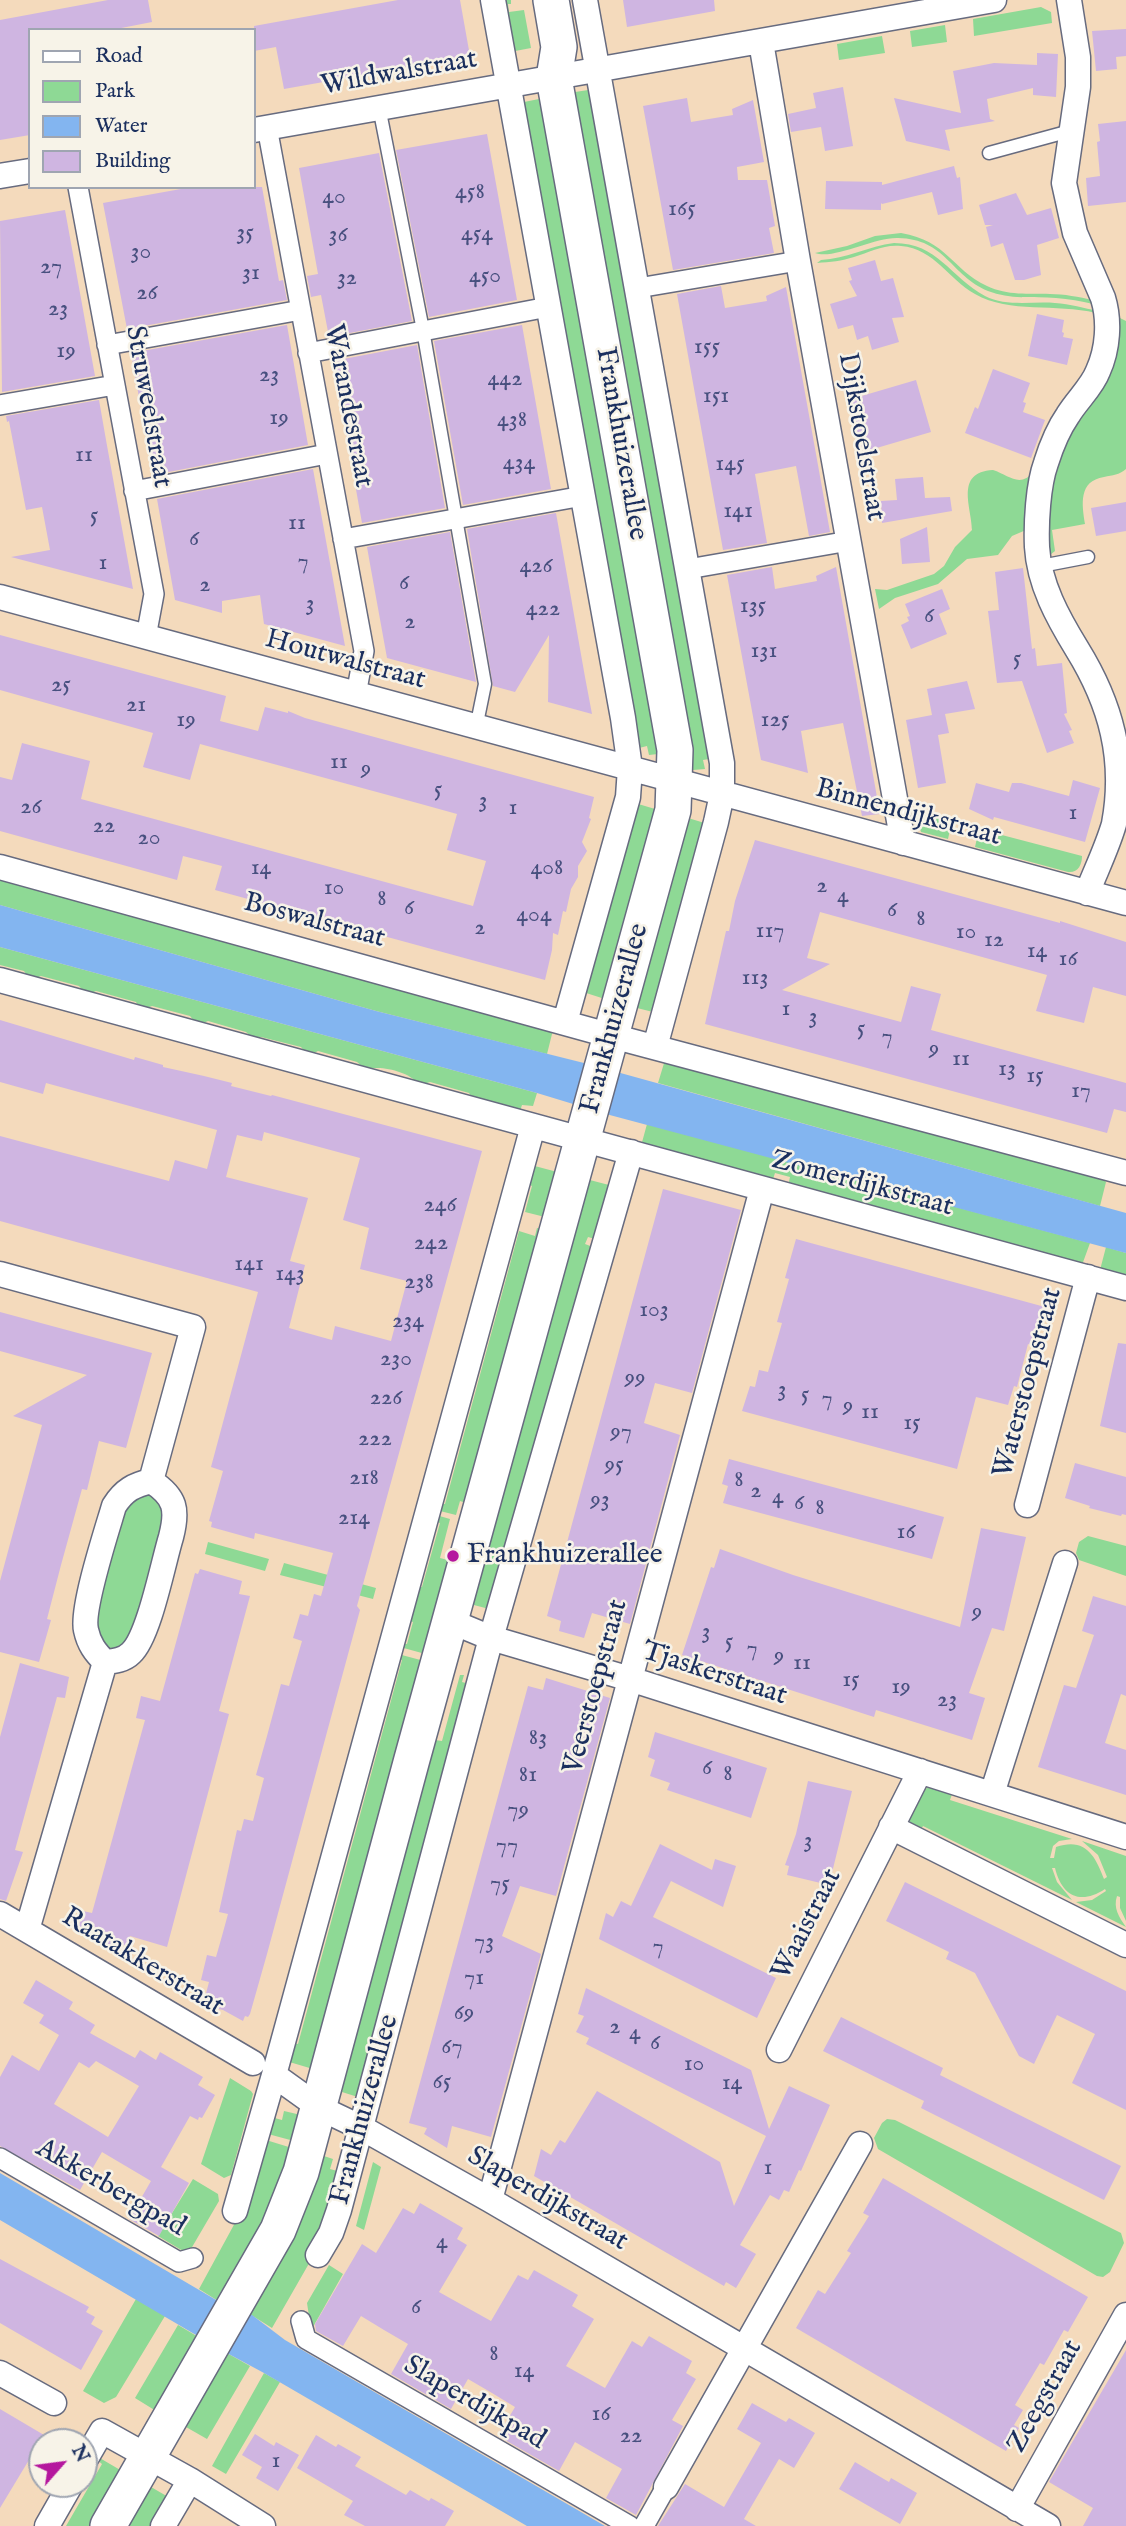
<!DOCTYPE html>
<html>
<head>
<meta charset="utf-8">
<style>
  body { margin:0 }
  #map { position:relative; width:1126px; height:2526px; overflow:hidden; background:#f4dabc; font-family:"IM FELL English",serif }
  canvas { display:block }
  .legend { position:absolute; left:28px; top:28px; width:228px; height:161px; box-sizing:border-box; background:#f7f3e8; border:2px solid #9fa5b1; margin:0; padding:9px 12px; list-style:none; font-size:21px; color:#1b2f5e }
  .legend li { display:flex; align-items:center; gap:14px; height:35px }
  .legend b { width:35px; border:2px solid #9fa5b1 }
  .north { position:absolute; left:28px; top:2428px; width:70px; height:70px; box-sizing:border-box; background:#f7f3e8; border:2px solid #9fa5b1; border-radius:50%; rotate:62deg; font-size:19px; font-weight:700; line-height:28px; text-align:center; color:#1b2f5e }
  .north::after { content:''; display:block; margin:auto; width:24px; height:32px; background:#b5179e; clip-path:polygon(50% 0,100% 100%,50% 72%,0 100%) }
</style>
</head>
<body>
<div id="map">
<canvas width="1126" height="2526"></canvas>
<ul class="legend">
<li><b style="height:9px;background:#fff"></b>Road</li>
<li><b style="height:19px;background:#8ed995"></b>Park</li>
<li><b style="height:19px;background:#83b5f0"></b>Water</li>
<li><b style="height:19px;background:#cfb5e1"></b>Building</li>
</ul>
<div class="north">N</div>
</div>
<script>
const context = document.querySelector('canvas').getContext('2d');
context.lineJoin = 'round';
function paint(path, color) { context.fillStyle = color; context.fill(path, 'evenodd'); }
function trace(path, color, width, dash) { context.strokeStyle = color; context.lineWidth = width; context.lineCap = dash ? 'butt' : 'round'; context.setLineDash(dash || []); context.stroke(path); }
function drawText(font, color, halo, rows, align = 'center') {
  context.font = font + ' "IM FELL English",serif'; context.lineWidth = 5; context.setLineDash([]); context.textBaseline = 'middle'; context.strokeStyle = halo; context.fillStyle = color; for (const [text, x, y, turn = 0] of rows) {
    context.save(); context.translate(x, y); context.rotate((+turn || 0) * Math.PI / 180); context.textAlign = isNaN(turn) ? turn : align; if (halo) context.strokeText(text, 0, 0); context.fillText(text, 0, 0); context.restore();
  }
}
const green = new Path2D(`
  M501 0H511V4H508L509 12 524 10 531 48 510 52Z
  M1041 7 1051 12 1052 23 974 36 973 19Z
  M945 25 947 42 912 47 910 31Z
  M882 36 885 53 839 60 837 44Z
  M595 89 715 758 703 760 705 769 693 770 691 744 583 162 575 92Z
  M539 99 547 135 658 754 649 755 647 746 635 749 519 103Z
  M901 233C948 241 951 269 987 286 1008 296 1028 293 1050 294 1064 294 1079 297 1093 300V304C1081 301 1069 299 1056 298 1033 296 1010 300 988 291 950 275 946 239 898 238 874 237 834 260 815 253L847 246 875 236Z
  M894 243C938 243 950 277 985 296 1006 307 1033 301 1055 303 1070 304 1084 308 1098 311L1096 313C1056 303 1010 314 975 294 948 279 935 249 901 246 884 244 870 252 854 257 842 261 830 262 817 263L821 260C846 259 869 246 894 243Z
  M1120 318 1126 321V469C1119 475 1113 475 1104 477 1078 481 1082 505 1085 524L1052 530 1055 551 1050 555 1046 531 1053 467 1117 319Z
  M993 470C1009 475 1020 489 1034 471L1026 530 1012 536 998 555 967 559 938 584 895 598 879 609 875 589 887 590 934 574 944 566 955 547 972 530C972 508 954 472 993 470Z
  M635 803 655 809 647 855 608 1000 583 992Z
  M918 811 952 821 948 839 921 832 916 815Z
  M688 818 708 824 657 1013 633 1007Z
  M979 829 1082 856C1082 865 1078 873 1068 872L975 847Z
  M0 880 553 1030 547 1054 376 1011 0 905Z
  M0 947 537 1093 533 1106 522 1105 519 1114 474 1101 469 1093 430 1082 424 1084 417 1083C410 1072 378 1064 366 1070L357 1062 318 1051 312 1054 306 1053 301 1047 261 1037 255 1040 246 1032 208 1021 201 1024 195 1022 190 1016 152 1006 145 1009 139 1007 136 1002 96 991 89 994 84 992 79 986 41 976 34 979 28 977 24 971 0 965Z
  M665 1060 1103 1179 1106 1182 1100 1206 658 1083Z
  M647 1124 1090 1243 1082 1265 788 1186 790 1177 775 1173 772 1182 641 1146Z
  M531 1165 561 1173 549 1218 525 1212 532 1186 525 1183Z
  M586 1179 609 1185 595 1239 588 1237 585 1244 593 1247 493 1610 470 1604Z
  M537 1228 545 1230 469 1504 460 1501 456 1515 436 1510 438 1503 445 1504 519 1231 535 1236Z
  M1106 1247 1126 1253V1278L1100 1270Z
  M143 1494 158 1497 166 1519 128 1644 111 1650 104 1644 94 1622 124 1508Z
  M436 1515 450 1519 440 1558 455 1562 429 1655 400 1647V1643L407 1644 413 1622 407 1620 416 1586 422 1587 440 1523 434 1521Z
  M1088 1536 1126 1546V1576L1079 1560 1076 1553 1079 1542Z
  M208 1542 269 1559 265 1571 205 1554Z
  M284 1563 376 1588 373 1599 280 1575Z
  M398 1654 428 1662 313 2069 286 2061 292 2043 298 2044 402 1660 396 1658Z
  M460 1675H464L462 1682 473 1685 361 2098 342 2092 358 2022 435 1740 442 1741Z
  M932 1786 953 1791 950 1800 1072 1839 1059 1841 1053 1846 1050 1858H1054L1056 1847C1085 1837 1095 1855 1104 1879L1107 1877 1098 1855 1082 1841 1126 1856V1921L1120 1908V1897L1117 1896C1113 1908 1119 1917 1126 1927L1076 1902 1092 1900 1106 1891 1105 1889C1081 1905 1062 1897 1055 1868H1052L1057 1882 1072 1900 923 1826 919 1833 911 1827C905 1813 917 1790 932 1786Z
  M230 2078 251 2091 253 2094 231 2175 224 2178 201 2164Z
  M284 2111 301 2115 294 2141 268 2134 271 2117 282 2120Z
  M887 2119 895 2120 1121 2233 1124 2243 1110 2272 1103 2277 1097 2276 878 2149 874 2138 882 2123Z
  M266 2140 292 2148 281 2192 223 2304 199 2289 236 2221Z
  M324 2156 333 2159 330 2169 341 2172 315 2253 272 2328 248 2313 317 2177Z
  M373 2162 381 2167 364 2230 356 2226Z
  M193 2179 218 2194 219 2201 188 2254 158 2236Z
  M329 2265 343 2274 313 2327 306 2323 309 2316 307 2303Z
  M136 2299 165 2316 116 2397 104 2403 83 2391Z
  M178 2325 200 2338 156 2411 135 2398Z
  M225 2352 250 2366 207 2439 186 2427Z
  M264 2373 280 2382 226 2474 212 2466Z
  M98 2457 122 2471 93 2526H66L102 2464 96 2459Z
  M151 2487 170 2498 154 2526H126Z`);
const water = new Path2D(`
  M0 905 376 1011 588 1064 1126 1213V1253L606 1114 537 1093 0 947Z
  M0 2173 223 2304 252 2315 285 2340 605 2526H527L264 2373 225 2352 0 2220Z`);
const building = new Path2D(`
  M108 0H148L152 22 111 30H30V135L0 140V20Z
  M398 0H460L470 56 284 89 276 47 254 51V26Z
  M623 0H714L715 11 627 27Z
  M1126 29V56L1116 57 1117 69 1096 71 1092 31Z
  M1037 53 1058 54 1056 97 1033 95V88L987 99 990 119 995 121 945 130 950 151 906 141 894 98 961 113 953 71 994 63 1037 65Z
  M843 87 853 146 825 151 821 127 791 132 788 114 816 108 813 93Z
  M687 98 691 122 733 115 732 109 753 100 764 162 737 167 738 180H767L775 226 769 228 774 253 673 270 643 106Z
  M1126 121V202L1088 206 1086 178 1100 176 1097 142 1100 141 1098 124Z
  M487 134 517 300 429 317 396 150Z
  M379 153 412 321 329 337 321 295 311 297 307 276 318 274 299 168Z
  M954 166 957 178 960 177 963 209 938 215 932 192 882 204 881 203V210L825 209 826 181 882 182V185Z
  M192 187H262L279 281 283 280 287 300 127 329 103 203Z
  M1016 193 1027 215 1051 208 1059 238 1037 245 1041 275 1024 280H1015L1003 243 991 247 986 227 993 225H985L979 205Z
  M65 210 95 376 2 392 0 221Z
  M875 260 881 281 893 278 904 317 892 318 899 342 872 350 868 336 857 340 853 325 838 329 830 304 857 296 849 281 852 280 848 268Z
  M721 286 725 308 767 301 766 296 786 287 830 532 809 536 796 466 755 474 767 543 723 550 677 294Z
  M1037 314 1064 320 1062 332 1064 333 1063 337 1073 339 1067 365 1028 356Z
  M287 325 308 445 153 475 131 353Z
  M522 325 551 489 463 505 434 341Z
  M417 345 445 508 362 523 333 361Z
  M993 369 1030 383 1023 402 1026 403 1023 412 1045 420 1031 458 965 433 975 407 978 409Z
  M916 380 931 432 863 452 848 400Z
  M99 400 106 440 133 589 11 557 50 550 42 507 26 510 9 421 7 422 6 416Z
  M313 469 345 646 264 624 260 595 222 601V613L175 600 157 499Z
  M923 477 925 498 950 497 952 511 882 523 881 501 897 500 895 479Z
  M1126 502V531L1096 536 1091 508Z
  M556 513 585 677 592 714 548 702 549 635 515 692 493 686 467 529Z
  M927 527 930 562 902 564 900 539Z
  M450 532 476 682 387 658 370 564 367 547Z
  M772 567 775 589 817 581 816 576 836 567 880 814 862 816 843 723 801 731 808 773 761 760 727 575Z
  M1023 568 1032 649 1035 648 1037 666 1062 663 1067 713 1064 714 1072 730 1069 731 1074 743 1047 753 1022 681 997 683 988 611 999 610 995 572Z
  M942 589 950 609 939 614 947 634 911 649 901 625 909 621 907 617 910 616 905 604Z
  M0 635 226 696 220 721 258 731 265 707 288 713V711L305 718 594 797 589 818 591 819 582 842 587 851 578 866V877L571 889 566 912 563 911 558 935 553 933 552 950 545 980 215 890 222 866 183 856 177 880 0 831V777L12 780 22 743 90 761 81 799 473 906 486 861 447 850 457 814 421 804 200 744 190 780 143 767 153 733 0 690Z
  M967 681 975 709 945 714 949 733 938 735 946 783 918 788 906 720 932 715 927 689Z
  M1073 780 1100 788 1085 842 994 817 993 820 969 809 976 783 1009 792 1012 783H1021L1069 796Z
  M755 840 1060 923V921L1126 942V996L1093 987 1084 1023 1036 1011 1047 975 820 912 807 958 830 964 782 990 901 1022 911 986 941 994 931 1030 1126 1083V1112L1114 1109 1107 1133 705 1024 726 931H729L735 901Z
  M0 1020 134 1060 135 1057 163 1065V1067L204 1076 232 1083 231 1086 271 1096 272 1095 482 1151 357 1606 360 1610 267 1954 250 2014 248 2017 245 2016 243 2021 223 2010 203 2005 209 1982 201 1980 207 1955 216 1957 222 1936 228 1914 219 1912 237 1830 241 1831 244 1819 253 1821 264 1778 256 1775 267 1736 281 1684 289 1686 302 1641 293 1638 300 1614 308 1616 314 1594 321 1596 333 1553 255 1533 254 1539 211 1527 212 1522 209 1521 223 1471 211 1467 258 1292 0 1221V1136L169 1181 175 1160 207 1169 217 1130 46 1083 43 1094 0 1082ZM264 1132 360 1158 343 1220 369 1228 360 1269 407 1281 391 1341 335 1326 332 1340 289 1328 305 1265 290 1261 308 1198 226 1177 237 1135 262 1141Z
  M663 1189 741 1210 692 1393 655 1383 644 1423 680 1435 630 1624 592 1613 584 1638 559 1631 561 1621 547 1616Z
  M796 1239 1045 1307 1034 1346 1028 1344 1017 1387 1014 1386 1008 1405 976 1397 957 1469 742 1411 750 1386 755 1387 759 1370 768 1372 782 1323 777 1322 789 1279 785 1278Z
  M0 1312 152 1353 126 1448 99 1441 87 1490 82 1489 61 1565 47 1619 51 1620 39 1662 0 1652V1581L42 1425 13 1416 87 1375 0 1351Z
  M1118 1343 1126 1344V1433L1100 1426Z
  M729 1459 944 1517 932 1559 723 1503 728 1486 722 1484Z
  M1075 1463 1126 1477V1515L1122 1514 1121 1516 1089 1508 1090 1506 1065 1498Z
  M981 1528 1026 1537 1004 1631 992 1628 969 1693 985 1698 972 1740 876 1710 874 1717 682 1655 711 1567 714 1568 720 1549 793 1575 960 1627Z
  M200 1569 242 1581 239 1594 250 1596 219 1711 229 1714 167 1947 130 1936 127 1946 117 1943 115 1949 96 1937 77 1932 83 1911 92 1913 145 1720 136 1718 141 1696 160 1701 195 1573 198 1574Z
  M1093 1596 1126 1606V1696L1121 1694 1105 1743 1126 1750V1795L1038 1767 1064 1685 1076 1688 1094 1635 1082 1631Z
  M20 1663 69 1677 65 1698 57 1697 15 1850 23 1852 6 1901 0 1899V1737Z
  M546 1678 610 1698 556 1896 520 1886 502 1936 541 1954 491 2137 452 2126 447 2148 424 2134 427 2128 409 2123 528 1686 543 1690Z
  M655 1732 767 1768 751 1818 667 1790 670 1783 650 1776 655 1760 648 1757Z
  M808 1781 852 1791 829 1885 787 1875 789 1866 785 1865 796 1834Z
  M660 1844 712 1870 715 1859 736 1866 723 1907 671 1881 653 1917 776 1978 757 2018 599 1939 606 1913 613 1917 621 1901 631 1906Z
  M905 1882 1126 1991V2110L1072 2083 1095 2034 1057 2015 1034 2064 1019 2056 975 1973 946 1959 949 1952 886 1921Z
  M36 1980 73 2002 69 2009 95 2025 90 2033 135 2058 140 2050 156 2060 160 2052 203 2077 198 2085 215 2095 202 2118 199 2117 198 2120 190 2116 161 2167 189 2183 159 2236 129 2219 151 2181 102 2152 80 2190 0 2146V2077L12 2055 39 2071 59 2035 39 2023 44 2015 23 2003ZM96 2061 139 2086 108 2137 54 2104 79 2062 89 2068Z
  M586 1988 751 2070 769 2129 789 2086 830 2105 801 2171 799 2170 789 2192 784 2190 779 2200 770 2195 740 2245 756 2254 736 2288 726 2282 724 2286 534 2176 541 2149 551 2155 560 2140 565 2143 597 2091 720 2162 734 2206 766 2136 586 2044 589 2038 576 2032 584 2016 578 2014Z
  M841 2017 943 2068 940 2075 1121 2166 1104 2200 921 2108 924 2101 823 2051Z
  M883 2178 1088 2297 1068 2332 1064 2330 1044 2365 1040 2363 1015 2405 1023 2410 1014 2425 1019 2428 1006 2451 796 2328 818 2290 825 2294 851 2253 847 2251 869 2216 863 2213Z
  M420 2203 463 2228 457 2239 467 2245 439 2292 491 2321 518 2275 528 2280 534 2270 578 2295 572 2306 594 2319 566 2366 605 2388 632 2341 642 2347 649 2336 692 2361 686 2373 696 2379 672 2420 683 2426 636 2515 606 2498 622 2469 575 2442 559 2471 498 2436 515 2407 492 2393 468 2379 451 2409 391 2374 408 2344 384 2330 361 2316 343 2346 316 2331 315 2324 362 2244 376 2253 403 2208 414 2214Z
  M0 2259 89 2307 86 2312 95 2317 91 2324 103 2331 81 2370 0 2323Z
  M1126 2350V2526H1083L1093 2508 1049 2482Z
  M752 2403 786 2422 789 2418 815 2433 794 2468 779 2459 744 2519 756 2526H658L685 2484 724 2507 761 2443 737 2429Z
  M0 2409 44 2435 0 2508Z
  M255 2434 274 2446 276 2442 299 2455 278 2491 256 2478 262 2467 242 2455Z
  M316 2435 336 2447 338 2444 361 2457 355 2466 406 2495 410 2490 429 2501 431 2498 454 2511 445 2526H365L344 2515 353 2501 297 2468Z
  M855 2462 889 2482 891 2478 917 2493 900 2524 839 2489Z`);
const service = new Path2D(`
  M379 107 423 330 485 684 476 728
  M989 153 1070 131
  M1041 566 1088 557`);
const pedestrian = new Path2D(`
  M267 127 364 651 356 695
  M78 187 154 594 146 637
  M638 288 798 261
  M107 345 301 310
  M308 353 548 307
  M0 405 115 385
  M134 491 327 454
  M343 539 583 496
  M688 569 849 541
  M0 2158 179 2262 193 2258
  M301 2321 306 2339 630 2526
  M644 2526 666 2487`);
const minor = new Path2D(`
  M493 0 623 718 630 768 628 797 565 1022
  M585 0 722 763V794L716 822 655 1047
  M1069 0 1078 57V87L1064 183 1075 233 1103 298C1110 321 1108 349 1098 371 1092 387 1077 400 1068 415 1059 428 1051 447 1046 463 1038 485 1036 523 1037 547 1039 584 1058 618 1077 649 1111 704 1126 759 1114 824 1107 848 1096 870 1087 893
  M761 42 798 261 903 843
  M254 130 994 0
  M0 176 30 171
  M0 597 1126 903
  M0 867 612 1036 1126 1173
  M0 980 1126 1288
  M0 1274 193 1327 151 1481
  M151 1481C176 1497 178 1510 171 1537 163 1563 149 1637 131 1653 124 1660 115 1661 105 1662 95 1652 89 1644 86 1630 81 1609 107 1530 114 1506 124 1490 134 1485 151 1481Z
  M1027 1505 1088 1277
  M450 1621 491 1638 630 1679 1126 1837
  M992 1794 1065 1563
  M891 1827 1126 1945
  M0 1914 253 2063
  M27 1930 105 1662
  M779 2050 920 1771
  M274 2075 320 2108 362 2128 490 2200 1048 2526
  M490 2200 762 1189
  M235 2211 274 2075 533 1126
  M318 2255 331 2233 339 2210 491 1638 631 1152
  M0 2373 54 2403
  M84 2462 102 2431 190 2480 263 2526
  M666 2487 860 2144
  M1017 2509 1126 2315
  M47 2526 71 2484
  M163 2526 190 2480`);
const secondary = new Path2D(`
  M108 2526 278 2230 301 2172 412 1759 673 810 675 750 554 78 559 47 551 0`);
const markers = [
  [453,1556,7,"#b5179e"]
];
const numberNames = [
  ["458",470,193],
  ["40",334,198],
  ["165",682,210],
  ["35",245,234],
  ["454",477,235],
  ["36",338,236],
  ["30",141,253],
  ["27",51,268],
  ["31",251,274],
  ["450",485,277],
  ["32",347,279],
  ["26",147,294],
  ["23",58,310],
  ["155",707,348],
  ["19",66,352],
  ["23",269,376],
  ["442",505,380],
  ["151",716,397],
  ["19",279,419],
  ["438",512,421],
  ["11",84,456],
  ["434",519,464],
  ["145",730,465],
  ["141",738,512],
  ["5",94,517],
  ["11",297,524],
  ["6",194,540],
  ["7",303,563],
  ["1",103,564],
  ["426",536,567],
  ["6",404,584],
  ["2",205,586],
  ["3",310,605],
  ["135",753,607],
  ["422",543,610],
  ["6",929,617],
  ["2",410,623],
  ["131",764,652],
  ["5",1017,660],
  ["25",61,686],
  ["21",136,706],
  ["19",186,721],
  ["125",775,721],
  ["11",339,763],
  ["9",366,770],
  ["5",438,791],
  ["3",483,802],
  ["26",31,808],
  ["1",513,809],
  ["1",1073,814],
  ["22",104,827],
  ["20",149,839],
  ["14",261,869],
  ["408",547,869],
  ["2",822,887],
  ["10",334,889],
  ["4",843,897],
  ["8",382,900],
  ["6",409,909],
  ["6",892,911],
  ["404",534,916],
  ["8",921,920],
  ["2",480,929],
  ["117",770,932],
  ["10",966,933],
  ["12",994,941],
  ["14",1037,952],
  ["16",1068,960],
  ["113",755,979],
  ["1",786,1010],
  ["3",813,1018],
  ["5",861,1030],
  ["7",887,1038],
  ["9",934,1050],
  ["11",961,1060],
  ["13",1007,1070],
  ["15",1035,1077],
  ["17",1081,1092],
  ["246",440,1206],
  ["242",431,1244],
  ["141",249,1265],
  ["143",290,1275],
  ["238",419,1283],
  ["103",654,1311],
  ["234",408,1322],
  ["230",396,1360],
  ["99",635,1379],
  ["3",782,1391],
  ["5",805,1396],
  ["226",386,1399],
  ["7",827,1400],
  ["9",848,1407],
  ["11",870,1413],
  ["15",912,1424],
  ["97",621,1433],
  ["222",375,1440],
  ["95",614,1466],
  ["218",364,1479],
  ["8",739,1481],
  ["2",756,1492],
  ["4",778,1498],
  ["93",600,1501],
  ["6",799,1504],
  ["8",820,1509],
  ["214",354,1519],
  ["16",906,1533],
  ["9",977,1613],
  ["3",706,1633],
  ["5",729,1643],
  ["7",752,1650],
  ["9",779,1657],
  ["11",802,1664],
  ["15",851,1681],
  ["19",901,1688],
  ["23",947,1701],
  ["83",538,1739],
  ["6",707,1769],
  ["8",728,1775],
  ["81",528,1776],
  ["79",518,1811],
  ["3",808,1842],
  ["77",507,1847],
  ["75",500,1885],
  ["73",484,1943],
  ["7",658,1948],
  ["71",474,1979],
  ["69",464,2014],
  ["2",615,2028],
  ["4",635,2034],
  ["6",655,2044],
  ["67",452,2048],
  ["10",694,2065],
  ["65",442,2083],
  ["14",732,2084],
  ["1",768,2169],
  ["4",442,2243],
  ["6",416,2308],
  ["8",494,2355],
  ["14",524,2372],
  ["16",601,2415],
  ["22",631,2437],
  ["1",276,2462]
];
const streetNames = [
  ["Wildwalstraat",399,74,-10],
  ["Warandestraat",347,406,79],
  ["Struweelstraat",147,407,80],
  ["Dijkstoelstraat",860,437,80],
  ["Frankhuizerallee",620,444,80],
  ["Houtwalstraat",345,661,15],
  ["Binnendijkstraat",908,814,15],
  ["Boswalstraat",314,922,15],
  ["Frankhuizerallee",616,1019,-75],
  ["Zomerdijkstraat",862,1185,15],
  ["Waterstoepstraat",1029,1383,-75],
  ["Tjaskerstraat",714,1675,18],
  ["Veerstoepstraat",597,1687,-75],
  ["Waaistraat",808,1925,-63],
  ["Raatakkerstraat",142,1963,31],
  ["Frankhuizerallee",366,2110,-75],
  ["Akkerbergpad",110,2189,30],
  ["Slaperdijkstraat",547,2200,30],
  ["Zeegstraat",1046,2397,-61],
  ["Slaperdijkpad",474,2404,30]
];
const poiNames = [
  ["Frankhuizerallee",467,1556]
];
paint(green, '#8ed995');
paint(water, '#83b5f0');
paint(building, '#cfb5e1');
trace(service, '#676b7f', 15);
trace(pedestrian, '#676b7f', 22);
trace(minor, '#676b7f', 27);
trace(secondary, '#676b7f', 38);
trace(service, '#fff', 12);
trace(pedestrian, '#fff', 19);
trace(minor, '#fff', 24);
trace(secondary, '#fff', 35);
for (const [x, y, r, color] of markers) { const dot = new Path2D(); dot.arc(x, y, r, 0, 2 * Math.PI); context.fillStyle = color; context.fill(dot); trace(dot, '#f7f3e8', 2.5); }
drawText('24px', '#48507f', null, numberNames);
drawText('28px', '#1b2f5e', '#f7f3e8', streetNames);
drawText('28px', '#1b2f5e', '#f7f3e8', poiNames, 'left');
</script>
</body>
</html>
